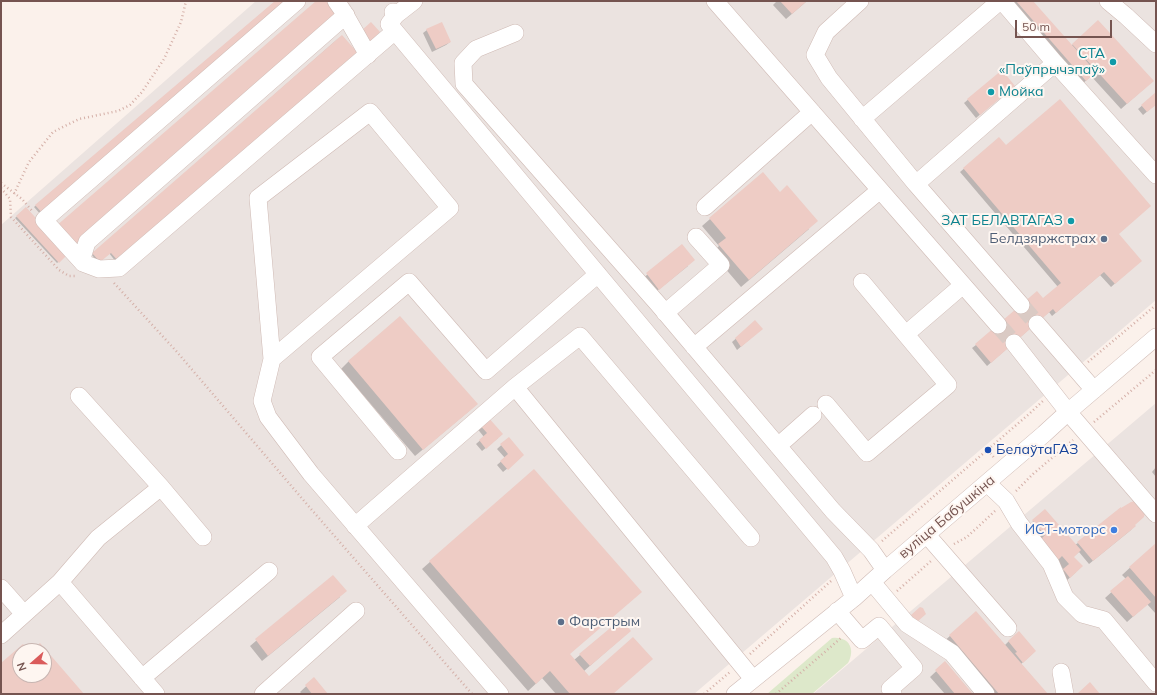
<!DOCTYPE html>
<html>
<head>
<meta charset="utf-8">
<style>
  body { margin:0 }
  #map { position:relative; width:1157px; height:695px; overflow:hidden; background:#fbf1eb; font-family:Mulish,sans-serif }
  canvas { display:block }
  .frame { position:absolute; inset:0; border:2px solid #755450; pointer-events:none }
  .north { position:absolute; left:12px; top:643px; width:40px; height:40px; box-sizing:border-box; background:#fef6f1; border:1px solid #c7b5b1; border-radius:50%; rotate:250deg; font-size:11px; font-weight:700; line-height:16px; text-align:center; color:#755450 }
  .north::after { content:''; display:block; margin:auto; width:14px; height:18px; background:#da5b5b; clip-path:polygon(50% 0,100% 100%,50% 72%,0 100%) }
  .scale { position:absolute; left:1015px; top:20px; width:97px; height:18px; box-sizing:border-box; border:2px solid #755450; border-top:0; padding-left:5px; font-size:12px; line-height:14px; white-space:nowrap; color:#755450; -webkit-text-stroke:3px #fef6f1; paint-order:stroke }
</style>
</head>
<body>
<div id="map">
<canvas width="1157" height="695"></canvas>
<div class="frame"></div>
<div class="north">N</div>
<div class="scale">50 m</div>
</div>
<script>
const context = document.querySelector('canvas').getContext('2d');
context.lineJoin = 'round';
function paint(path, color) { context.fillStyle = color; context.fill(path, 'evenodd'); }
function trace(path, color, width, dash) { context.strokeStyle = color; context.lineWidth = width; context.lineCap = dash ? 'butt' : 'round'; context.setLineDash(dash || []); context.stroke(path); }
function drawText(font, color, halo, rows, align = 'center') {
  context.font = font + ' Mulish,sans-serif'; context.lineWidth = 4; context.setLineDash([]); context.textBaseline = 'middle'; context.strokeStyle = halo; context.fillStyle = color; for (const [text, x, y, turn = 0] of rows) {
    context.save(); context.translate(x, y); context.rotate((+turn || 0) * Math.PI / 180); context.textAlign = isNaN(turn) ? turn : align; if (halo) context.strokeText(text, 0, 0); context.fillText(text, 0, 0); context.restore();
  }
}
const industrial = new Path2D(`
  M256 1H1156V300L694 694H1V225ZM20 651H44V675H20Z
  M1156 403V694H813Z`);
const green = new Path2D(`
  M832 638C848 636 856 648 848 663L812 694H767Z`);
const shadow = new Path2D(`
  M276 1 41 215 34 207Z
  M777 1H807L786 19 773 5Z
  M1005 1H1032L1071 46 1098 21 1147 86 1121 109 1091 76 1080 86Z
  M427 30 450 42 446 45 432 52 423 33Z
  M341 36 116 262 109 253 98 263 92 255Z
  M1002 71 1010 89 976 118 964 103Z
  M1156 94V104L1143 115 1138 109Z
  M999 139 1006 147 1118 234 1137 264 1111 287 1100 275 1052 316 1049 312 987 366 972 348 976 345 1043 300 1058 287 960 172Z
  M763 173 809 229 741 287 712 253 719 246 702 226Z
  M26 209 67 254 57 263 15 218Z
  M681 246 688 266 653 294 641 280Z
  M755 322 758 332 737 350 732 342Z
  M349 361 469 411 415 456 341 369Z
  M479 424 498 438 482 451 476 444 484 437 476 427Z
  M509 438 520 458 503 472 497 465 505 458 497 449Z
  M1156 467V477L1152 472Z
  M534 470 569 654 574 660 580 655 624 636 584 671 589 677 613 694H556L542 678 528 691 422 569Z
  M1045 510 1075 545 1078 543 1134 525 1131 530 1089 564 1079 552 1073 557 1076 572 1064 583 1058 576 1064 570 1027 527Z
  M1156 544V614L1147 604 1127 622 1105 598 1126 579 1122 575Z
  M333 576 340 597 262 661 250 646Z
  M976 613 1005 645 1009 641 1032 654 1021 664 1047 694H985L942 643Z
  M945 663 972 694H945L930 677Z
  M314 679 327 694H302L300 692Z`);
const building = new Path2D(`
  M275 1H293L43 214 35 205Z
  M316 1H329L341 15 72 247 55 227Z
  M780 1H807L792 14Z
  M1016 1H1033L1096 72 1086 81Z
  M1098 20 1154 81 1127 104 1072 44Z
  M371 22 380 32 371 41 361 31Z
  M442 22 451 42 436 49 426 29Z
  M342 35 357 52 118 261 111 253 100 262 92 253Z
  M1002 70 1015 86 980 115 967 99Z
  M1156 92V105L1147 112 1141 105Z
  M1060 99 1151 206 1119 234 1142 261 1115 284 1104 272 1056 313 1053 309 991 363 975 344 1037 291 1043 298 1061 283 963 168 999 137 1006 145Z
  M763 172 780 192 787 185 818 221 749 280 718 244 726 238 709 218Z
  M26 207 68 254 59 263 16 216Z
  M682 244 695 260 659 290 646 273Z
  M400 316 478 404 423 450 348 361Z
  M755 320 763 329 741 347 735 338Z
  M487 416 503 434 486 449 479 440 487 433 478 423Z
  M509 437 524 455 508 470 500 461 508 454 500 444Z
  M534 469 642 592 570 654 589 676 633 637 653 659 613 694H570L550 671 536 684 429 561Z
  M1135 501 1145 513 1144 517 1135 525 1136 526 1093 561 1077 542 1121 507V508L1131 502Z
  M1045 509 1081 550 1074 557 1083 566 1070 578 1063 569 1069 564 1062 556 1057 561 1039 541 1045 535 1032 520Z
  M1156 543V598L1129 567Z
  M333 575 347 591 268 656 255 639Z
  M1128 576 1151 602 1133 617 1110 591Z
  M920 607 923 608 926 614 917 622 911 615Z
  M976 611 1027 670 1048 694H999L949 635Z
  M621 619 631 631 590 666 579 654Z
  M1019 631 1036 651 1023 663 1015 653 1017 652 1008 641Z
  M40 643 84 694H1V663L23 644 30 651ZM20 651H44V675H20Z
  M945 661 973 694H955L935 670Z
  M314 677 328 694H312L305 685Z
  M1090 682 1100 694H1077Z`);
const minorTunnel = new Path2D(`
  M1021 305 1037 324
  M998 325 1014 343`);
const path = new Path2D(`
  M1 183 22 199 33 212
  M1 188 10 199 11 217 59 270 69 276H77
  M14 194 29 162 53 132 79 119 118 111 130 105 142 92 164 59 181 22 186 1
  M114 283 177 352 311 509 472 694
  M1088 362 1156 305
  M1094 422 1156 370
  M988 450 995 459
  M1016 491 1033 474 1073 440
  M882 541 1029 414 1043 401
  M954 544 967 537 995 511
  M897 591 931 561
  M750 654 831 581
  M704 694 730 672
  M776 694 841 638`);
const minor = new Path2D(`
  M336 1 343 11 368 55
  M715 1 998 325
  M860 1 826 32 815 55 829 78 916 184 1021 305
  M1002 1 1055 63 1156 175
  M1108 1 1126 16 1156 44
  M393 12 396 15 389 24 834 557 842 571 854 598
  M346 15 87 242 83 255V263L99 269 119 268 395 31
  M396 15 414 1
  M515 33 476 49 463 63 464 84 658 304 833 511 871 550 885 570
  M862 119 1000 1
  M916 184 1055 63
  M705 207 812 112
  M83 263 44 220 297 1
  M665 313 721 265 696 237
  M1037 324 1094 390
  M913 328 963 285
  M1014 343 1068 412 1156 514
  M694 347 880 190
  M272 359 450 208 370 112 258 198 272 359 262 401 268 417 311 474 500 694
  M515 387 580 336 751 538
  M826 404 867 453 948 385 862 282
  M778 446 813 415
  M398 451 320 357 409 282 486 371 598 274
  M987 483 1006 501 1019 523 1051 564 1065 597 1082 614 1104 620 1156 683
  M161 487 203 537
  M355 526 515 387 753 679
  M927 535 1008 628
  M60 582 156 694
  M872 582 907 624 952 653 986 694
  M1 588 24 614
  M837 611 862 640 879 626 914 668 890 689 893 694
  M1 635 60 582 98 538 161 487 79 396
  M1061 672 1065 694
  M142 678 269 571
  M263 694 356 611
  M735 694 854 598 885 570 1044 434 1068 412 1156 337`);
const markers = [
  [1113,62,4,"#0f9aa8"],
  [991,92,4,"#0f9aa8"],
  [1071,221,4,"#0f9aa8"],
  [1104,239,4,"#5c6f8a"],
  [988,450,4,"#1a4fb4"],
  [1114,530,4,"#3f7fe0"],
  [561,622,4,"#5c6f8a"]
];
const cultureNames = [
  ["СТА",1105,54],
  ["«Паўпрычэпаў»",1105,70],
  ["Мойка",999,92,"left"],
  ["ЗАТ БЕЛАВТАГАЗ",1063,221]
];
const serviceNames = [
  ["Белдзяржстрах",1096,239],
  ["Фарстрым",569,622,"left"]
];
const transitNames = [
  ["БелаўтаГАЗ",996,450]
];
const streetNames = [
  ["вуліца Бабушкіна",947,517,-40]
];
const shopNames = [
  ["ИСТ-моторс",1106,530]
];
paint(industrial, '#ebe3e0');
paint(green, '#dde8ca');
paint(shadow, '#0003');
paint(building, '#eeccc5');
trace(minorTunnel, '#dacac4', 17, [17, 8]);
trace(minor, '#cfbab4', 18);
trace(path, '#d4afa7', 2.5, [1, 3]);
trace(minor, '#fff', 17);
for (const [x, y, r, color] of markers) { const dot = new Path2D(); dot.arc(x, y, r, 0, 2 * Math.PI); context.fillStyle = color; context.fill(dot); trace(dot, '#fef6f1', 1.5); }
drawText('14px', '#0d838f', '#fef6f1', cultureNames, 'right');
drawText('14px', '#4e5e75', '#fef6f1', serviceNames, 'right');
drawText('14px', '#164399', '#fef6f1', transitNames, 'left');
drawText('14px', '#755450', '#fef6f1', streetNames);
drawText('14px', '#366cbe', '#fef6f1', shopNames, 'right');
</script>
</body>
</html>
